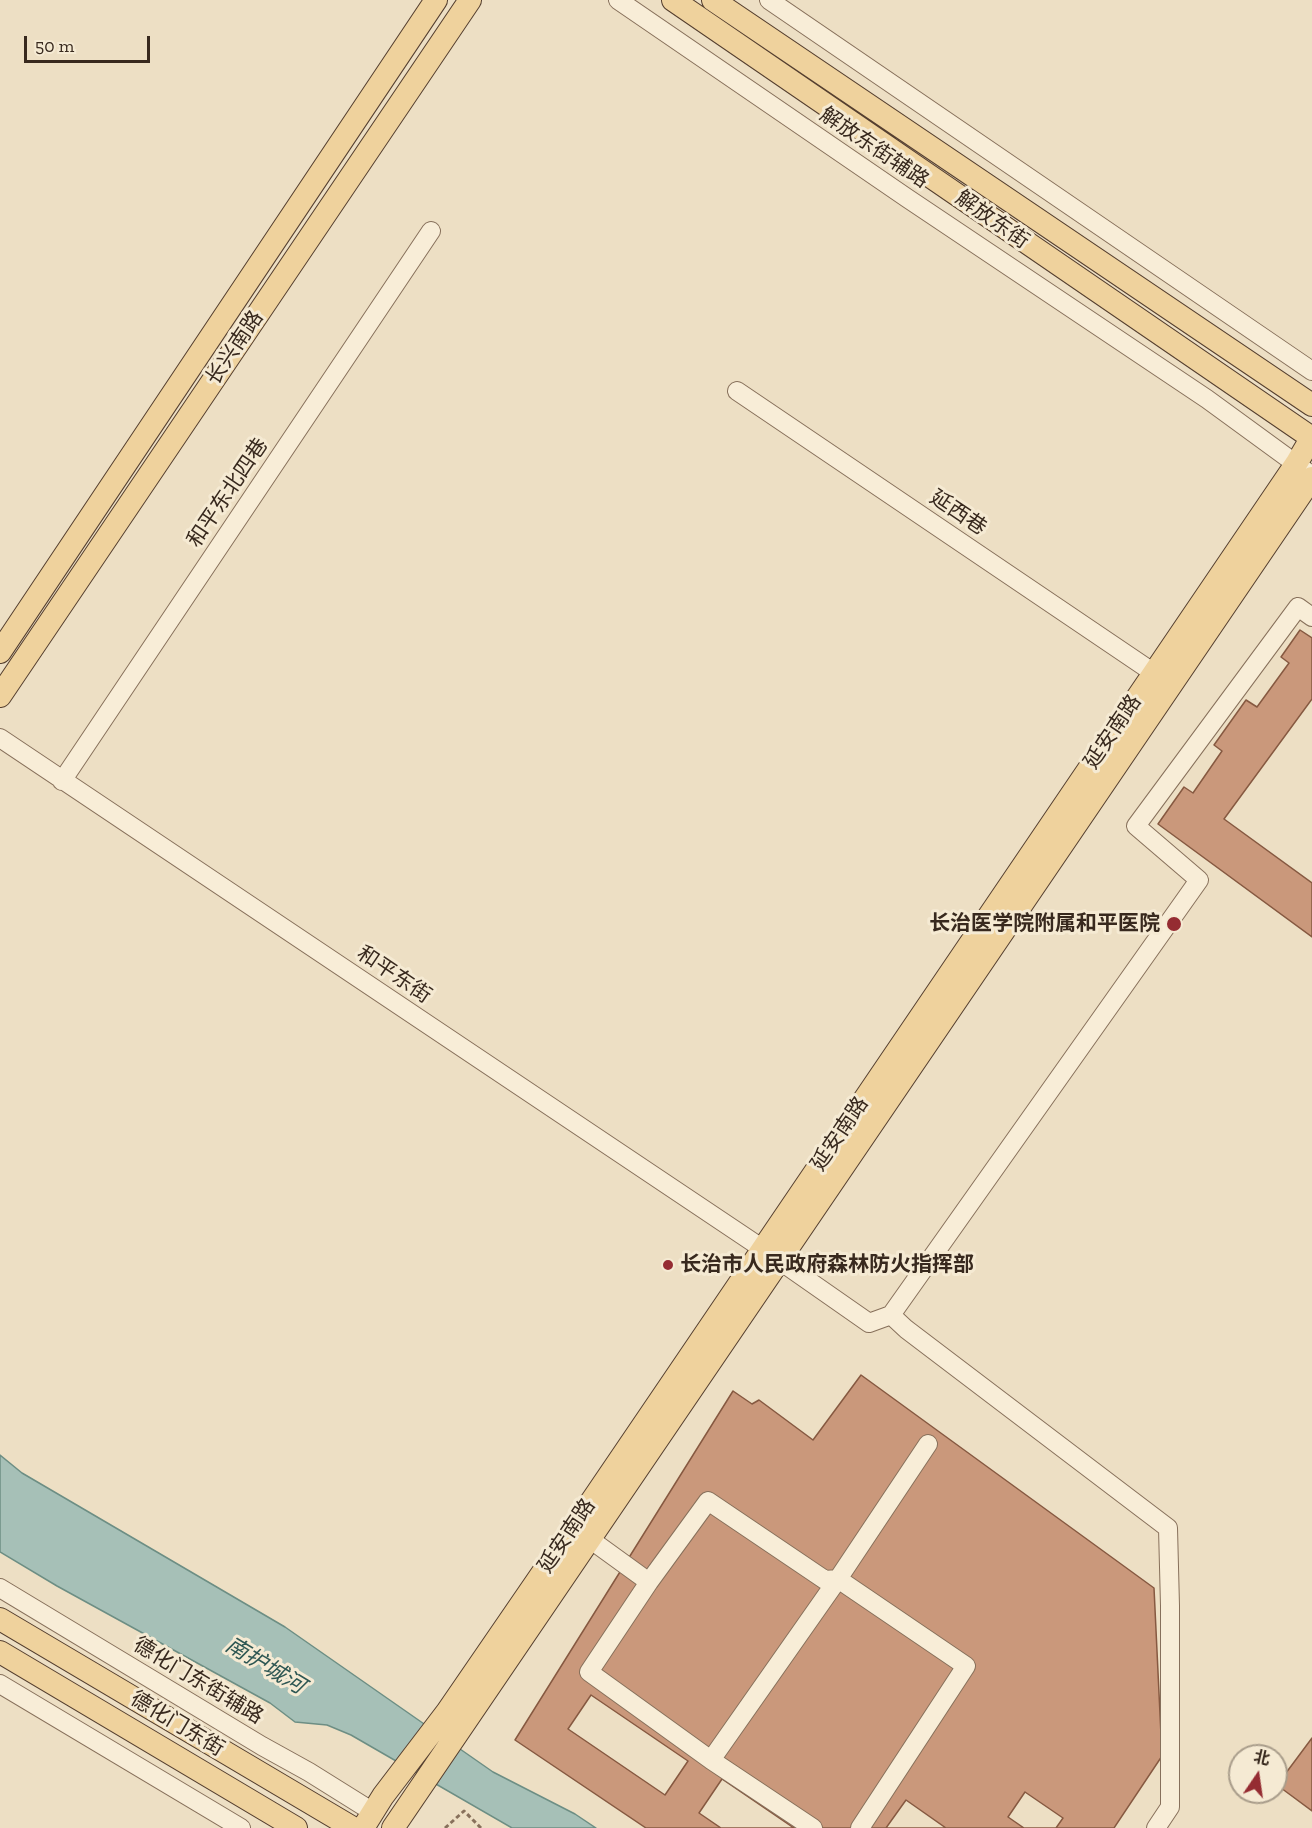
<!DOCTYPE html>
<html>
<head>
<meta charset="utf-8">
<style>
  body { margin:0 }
  #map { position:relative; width:1312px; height:1828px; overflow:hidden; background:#eddfc4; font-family:"Zilla Slab","Noto Sans SC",serif }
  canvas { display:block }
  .north { position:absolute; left:1228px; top:1744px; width:60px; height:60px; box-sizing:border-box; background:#f5ead3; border:2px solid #a99d8b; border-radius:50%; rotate:13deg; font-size:16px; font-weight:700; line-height:24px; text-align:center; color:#38291e }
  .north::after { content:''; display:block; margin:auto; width:21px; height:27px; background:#952c32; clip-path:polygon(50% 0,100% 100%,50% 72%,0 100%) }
  .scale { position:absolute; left:24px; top:36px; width:126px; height:27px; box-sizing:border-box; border:3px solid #38291e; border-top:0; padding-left:8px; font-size:18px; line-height:21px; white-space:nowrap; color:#38291e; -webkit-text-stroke:4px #f5ead3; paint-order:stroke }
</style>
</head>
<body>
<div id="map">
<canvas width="1312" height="1828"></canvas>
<div class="north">北</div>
<div class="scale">50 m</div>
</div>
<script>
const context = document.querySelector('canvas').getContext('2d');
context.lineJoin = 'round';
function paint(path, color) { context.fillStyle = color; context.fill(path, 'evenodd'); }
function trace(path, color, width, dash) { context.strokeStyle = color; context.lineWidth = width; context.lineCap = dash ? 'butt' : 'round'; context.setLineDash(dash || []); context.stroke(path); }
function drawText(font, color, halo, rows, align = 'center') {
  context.font = font + ' "Zilla Slab","Noto Sans SC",serif'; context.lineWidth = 6; context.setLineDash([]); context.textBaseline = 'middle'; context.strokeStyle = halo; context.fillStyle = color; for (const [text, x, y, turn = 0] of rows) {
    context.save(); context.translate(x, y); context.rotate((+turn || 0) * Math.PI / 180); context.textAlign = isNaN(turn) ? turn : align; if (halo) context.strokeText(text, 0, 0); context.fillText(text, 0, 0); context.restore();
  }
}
const water = new Path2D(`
  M0 1455 22 1473 285 1627 493 1772 575 1814 596 1828H512L351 1735 327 1725 295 1722 270 1703 57 1586 0 1552Z`);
const building = new Path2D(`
  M1300 630 1312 638V699L1224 819 1312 883V937L1158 824 1184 787 1193 793 1222 751 1214 745 1246 700 1257 707 1289 663 1281 657Z
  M861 1375 1154 1588 1162 1756 1114 1828H646L515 1740 733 1391 752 1404 759 1400 813 1440Z
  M591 1695 688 1761 665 1795 568 1729Z
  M1312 1738V1811L1277 1785Z
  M722 1779 794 1828H721L699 1813Z
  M1025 1792 1063 1818 1056 1828H1024L1008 1817Z
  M906 1800 946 1828H886Z`);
const path = new Path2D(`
  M445 1828 464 1811 481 1828`);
const minor = new Path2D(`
  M618 0 907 198 1207 399 1307 472
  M769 0 1312 371
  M737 391 1154 673
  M0 738 763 1249 869 1323 891 1315
  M62 781 431 231
  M580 1532 649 1582
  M0 1588 262 1746 309 1772 373 1812
  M0 1684 241 1828
  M711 1760 838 1579 928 1444
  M813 1828 711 1760 589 1672 649 1582 708 1501 825 1580 838 1579 966 1666 860 1828
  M1156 1828 1170 1807V1606L1168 1528 906 1329 891 1315 1199 880 1136 826 1298 607 1312 617`);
const major = new Path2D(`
  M673 0 1312 438
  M713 0 1312 405
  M0 652 436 0
  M0 696 470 0
  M0 1619 353 1828
  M0 1652 296 1828
  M363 1828 383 1796 447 1712 574 1527 1296 464 1312 437
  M393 1828 1312 478`);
const markers = [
  [1174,924,8,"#952c32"],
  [668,1265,6,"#952c32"]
];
const streetNames = [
  ["解放东街辅路",874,148,34],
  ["解放东街",992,220,35],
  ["长兴南路",235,348,-56],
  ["和平东北四巷",228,493,-56],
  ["延西巷",958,513,34],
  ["延安南路",1113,732,-56],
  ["和平东街",394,975,34],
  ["延安南路",840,1134,-56],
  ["延安南路",567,1536,-56],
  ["德化门东街辅路",198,1681,31],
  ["德化门东街",177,1724,31]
];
const poiNames = [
  ["长治医学院附属和平医院",1160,924],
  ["长治市人民政府森林防火指挥部",680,1265,"left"]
];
const waterNames = [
  ["南护城河",265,1666,31]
];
paint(water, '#a6c0b7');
trace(water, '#6d8e84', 1.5);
paint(building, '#ca987b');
trace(building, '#865941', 1.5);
trace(minor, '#87705b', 20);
trace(major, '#553f2f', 24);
trace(path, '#87705b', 3, [4.5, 3]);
trace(minor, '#f8edd7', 18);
trace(major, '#efd29d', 22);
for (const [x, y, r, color] of markers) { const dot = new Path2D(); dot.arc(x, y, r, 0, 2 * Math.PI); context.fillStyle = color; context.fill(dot); trace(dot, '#f5ead3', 2); }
drawText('21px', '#38291e', '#f5ead3', streetNames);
drawText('bold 21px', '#38291e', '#f5ead3', poiNames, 'right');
drawText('italic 22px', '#2e5753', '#f5ead3', waterNames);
</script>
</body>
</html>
